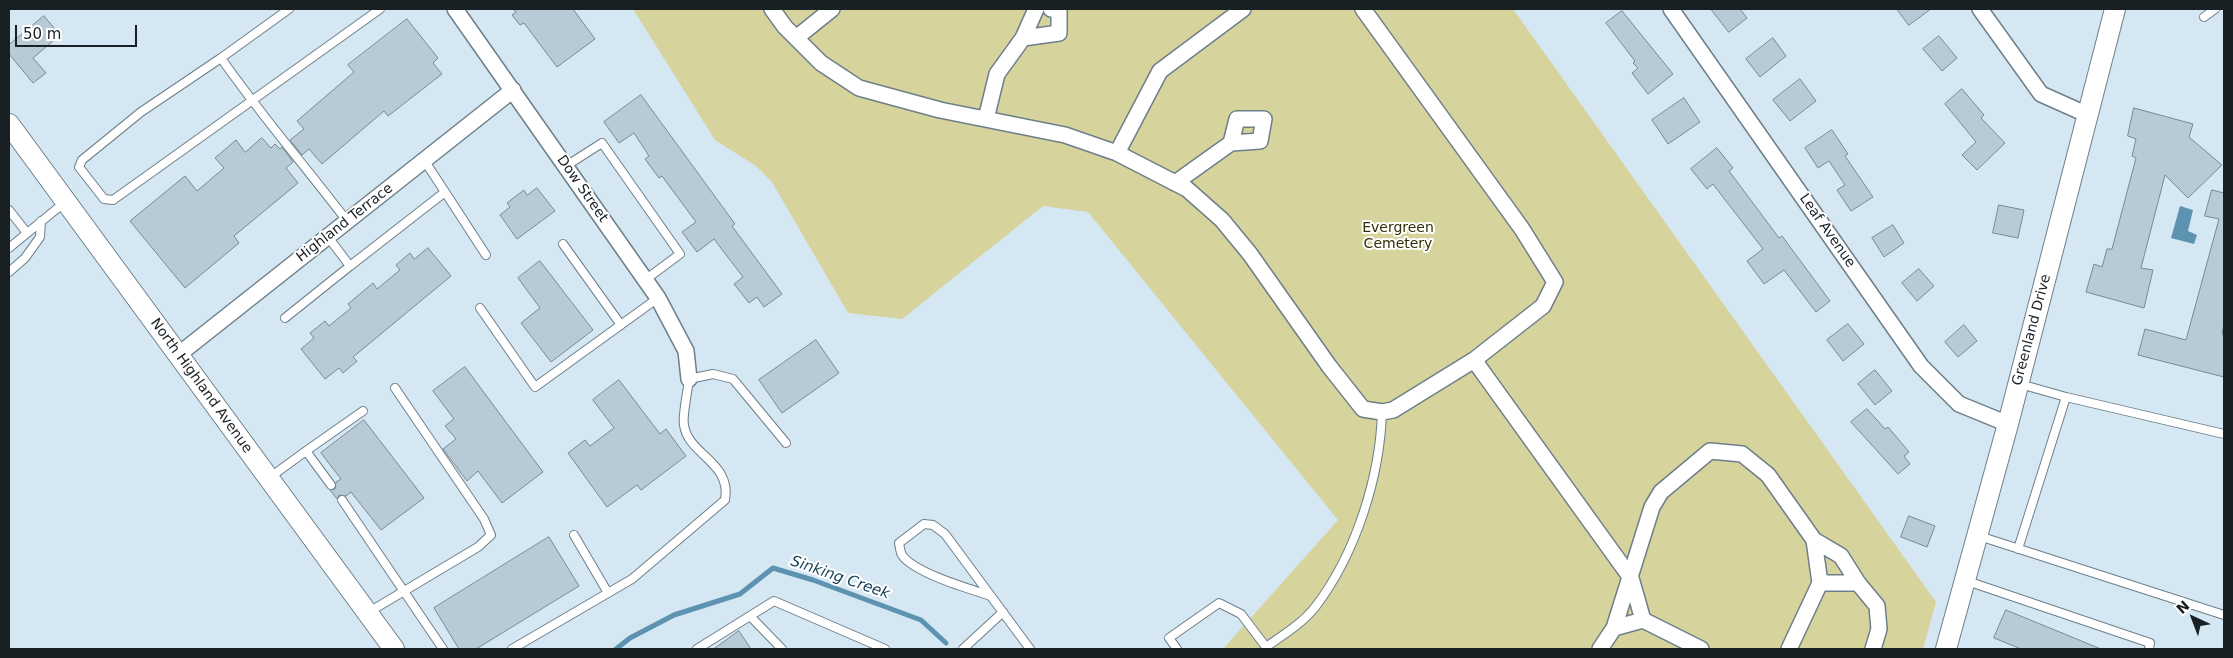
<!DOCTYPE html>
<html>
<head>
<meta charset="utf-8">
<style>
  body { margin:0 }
  #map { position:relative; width:2233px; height:658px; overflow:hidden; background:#d4e7f3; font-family:"DejaVu Sans",sans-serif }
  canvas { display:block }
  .frame { position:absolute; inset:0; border:10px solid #192024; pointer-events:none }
  .north { position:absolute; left:2168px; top:593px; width:50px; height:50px; -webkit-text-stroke:4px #fff; paint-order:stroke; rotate:317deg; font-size:14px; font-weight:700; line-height:20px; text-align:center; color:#192024 }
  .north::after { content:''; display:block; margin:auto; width:18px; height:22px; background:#192024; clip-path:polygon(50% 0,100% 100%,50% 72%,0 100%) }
  .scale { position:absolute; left:15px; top:25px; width:122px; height:22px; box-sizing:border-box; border:2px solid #192024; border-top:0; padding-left:6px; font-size:15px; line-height:18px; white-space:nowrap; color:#192024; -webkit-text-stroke:4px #fff; paint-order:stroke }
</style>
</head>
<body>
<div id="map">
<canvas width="2233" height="658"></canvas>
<div class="frame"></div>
<div class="north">N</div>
<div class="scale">50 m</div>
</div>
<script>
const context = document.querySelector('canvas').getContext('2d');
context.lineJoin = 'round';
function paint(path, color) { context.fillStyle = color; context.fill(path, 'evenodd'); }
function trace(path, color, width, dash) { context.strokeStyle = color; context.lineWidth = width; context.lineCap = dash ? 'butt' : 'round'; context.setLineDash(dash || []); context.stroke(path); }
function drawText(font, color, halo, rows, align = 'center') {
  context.font = font + ' "DejaVu Sans",sans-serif'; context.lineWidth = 4; context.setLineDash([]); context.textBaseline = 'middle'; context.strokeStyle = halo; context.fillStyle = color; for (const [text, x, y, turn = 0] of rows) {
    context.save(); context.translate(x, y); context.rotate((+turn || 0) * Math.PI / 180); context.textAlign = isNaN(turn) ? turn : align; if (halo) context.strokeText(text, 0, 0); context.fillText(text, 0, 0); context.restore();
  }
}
const green = new Path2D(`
  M633 9H1513L1936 602 1923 649H1223L1338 520 1088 212 1043 206 902 319 848 313 772 182 756 166 715 140Z`);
const water = new Path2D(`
  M2180 206 2193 210 2188 231 2197 235 2194 244 2171 238Z`);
const stream = new Path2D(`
  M616 649 630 638 674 615 740 594 773 568 813 580 921 620 946 643`);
const building = new Path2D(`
  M513 9H573L595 39 557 67 524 23 520 25 512 15 516 12Z
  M1711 9H1740L1747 18 1729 32Z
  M1897 9H1931L1909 25Z
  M1622 11 1673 74 1648 94 1632 73 1638 68 1633 63 1635 61 1606 23Z
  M44 16 60 35 33 58 46 73 33 83 9 54V45Z
  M407 19 438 58 433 63 442 74 388 116 384 111 322 164 309 149 302 155 290 140 304 129 297 121 354 72 348 65Z
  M1939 36 1957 58 1942 71 1923 49Z
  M1773 38 1786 56 1760 77 1746 59Z
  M1800 79 1816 101 1790 121 1773 100Z
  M1962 89 1984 115 1981 118 2005 143 1977 170 1962 155 1976 142 1945 104Z
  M641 95 735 224 732 226 782 294 764 307 757 297 749 303 734 284 743 277 714 239 697 252 682 232 696 222 662 176 659 178 645 159 649 156 634 133 619 143 604 122Z
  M1684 98 1700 122 1668 144 1652 120Z
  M2134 108 2193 124 2189 137 2222 165 2188 198 2165 175 2141 268 2153 270 2144 308 2086 292 2094 264 2102 267 2107 249H2112L2136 158 2132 156 2136 139 2128 136Z
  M1832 130 1848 154 1845 156 1873 197 1851 211 1837 190 1845 185 1829 161 1818 168 1805 148Z
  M262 138 271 148 275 144 280 149 282 147 293 162 286 168 298 183 234 236 239 243 185 288 130 221 185 176 197 191 224 168 215 158 236 140 245 152Z
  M1717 148 1733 168 1729 171 1779 238 1782 236 1830 301 1816 312 1784 270 1764 284 1747 261 1763 249 1713 184 1707 189 1691 169Z
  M537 188 555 211 517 239 500 215 510 207 507 203 524 190 527 195Z
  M2212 190 2224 193V324L2222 334 2224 335V377L2138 355 2145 329 2186 340 2219 219 2205 216Z
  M1999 205 2024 210 2018 238 1993 233Z
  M1893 225 1904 243 1884 257 1872 238Z
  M428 248 451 276 353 357 357 361 343 373 339 368 325 379 301 349 314 338 310 333 325 321 329 326 351 308 348 304 373 283 377 289 400 270 396 265 410 253 414 259Z
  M540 261 593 330 551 362 521 323 540 308 518 278Z
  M1919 269 1934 286 1917 301 1902 283Z
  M1848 324 1864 344 1843 361 1827 340Z
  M1964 325 1977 341 1958 357 1945 342Z
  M816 340 839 373 782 413 759 380Z
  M465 367 543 472 502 503 478 471 467 481 443 449 456 439 445 426 454 419 433 391Z
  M1875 370 1892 391 1875 405 1858 384Z
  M619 380 660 434 666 429 686 456 641 490 637 485 607 507 568 453 585 440 590 446 614 428 593 400Z
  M1867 409 1885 429 1888 427 1909 452 1904 456 1910 464 1898 474 1851 422Z
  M364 420 424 498 381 530 351 492 346 496 339 495 337 499 330 490 335 489 336 482 341 479 321 453Z
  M1909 516 1935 526 1927 547 1901 537Z
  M549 537 579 586 476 649H459L434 608Z
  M2006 610 2101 649H2021L1994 638Z
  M739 631 751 649H714Z`);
const lane = new Path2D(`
  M2204 17 2215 9
  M221 58 289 9
  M424 160 445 192
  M566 166 602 143 680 254 645 280
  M9 210 27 233
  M347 221C305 166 260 114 221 58L141 112 82 160 79 167 104 199 113 200 380 9
  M328 237 350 266 445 192 486 255
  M563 244 621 325
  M9 248 65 202
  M9 272 25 258 40 237 41 221
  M480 308 535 387 658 298
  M285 318 350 266
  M2020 384 2066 397 2224 434
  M269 478 306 451
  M331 485 306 451 363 411
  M342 500 443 649
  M1979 536 2224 615
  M2018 549 2066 397
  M1967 581 2150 643 2149 649
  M608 593 632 579 725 500C732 462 688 455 684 425 682 416 688 390 689 379L713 374 733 379 786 443
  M991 596C970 589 914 573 902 555 900 552 900 547 899 543L924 524 933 525 945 534 1030 649
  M369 612 478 547 491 535 484 519 395 388
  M750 616 782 649
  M512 649 608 593 574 535
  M697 649 774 601 885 649
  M963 649 1003 612
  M1177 649 1169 638 1219 603 1241 614 1266 647C1283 635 1303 623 1316 606 1356 553 1380 477 1382 412`);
const street = new Path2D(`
  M455 9 658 298 686 351 689 379
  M772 9 785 27 821 63 859 88 940 110 1065 135 1117 153 1187 189 1222 220 1250 254 1329 366 1363 409 1382 412 1393 410 1474 360 1543 306 1555 282 1522 229 1363 9
  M1671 9 1921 366 1959 404 2008 424
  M1980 9 2041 94 2088 115
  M796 38 832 9
  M1023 38 1059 33V10L1051 9
  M986 119 997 74 1023 38 1036 9
  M1117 153 1160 71 1243 9
  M1175 183 1231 143 1237 119H1264L1260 141 1231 143
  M178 355 513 90
  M1474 360 1631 578 1643 620
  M1820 583H1858
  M1614 628 1643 620 1701 649
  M1600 649 1614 628 1652 507 1661 492 1710 451 1742 454 1768 475 1814 540 1841 556 1858 583 1877 606 1879 629 1873 649
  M1789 649 1820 583 1814 540`);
const secondary = new Path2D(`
  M9 124 394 649
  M1946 649 2008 424 2115 9`);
const streetNames = [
  ["Dow Street",582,189,55],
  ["Highland Terrace",345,223,-38],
  ["Leaf Avenue",1827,231,55],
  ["Greenland Drive",2032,330,-75],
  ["North Highland Avenue",201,386,54]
];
const parkNames = [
  ["Evergreen",1398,228],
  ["Cemetery",1398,244]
];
const waterNames = [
  ["Sinking Creek",840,578,19]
];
paint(green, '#d6d39c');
paint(water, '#5d93b1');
trace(stream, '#5d93b1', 5);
paint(building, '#b7cad6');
trace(building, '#778993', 1);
trace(lane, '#6d7f89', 10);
trace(street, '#6d7f89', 18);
trace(secondary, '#6d7f89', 22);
trace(lane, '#fff', 8);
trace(street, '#fff', 15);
trace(secondary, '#fff', 20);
drawText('14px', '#192024', '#fff', streetNames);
drawText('14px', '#322f02', '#fff', parkNames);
drawText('italic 15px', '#16435a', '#fff', waterNames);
</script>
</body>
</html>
